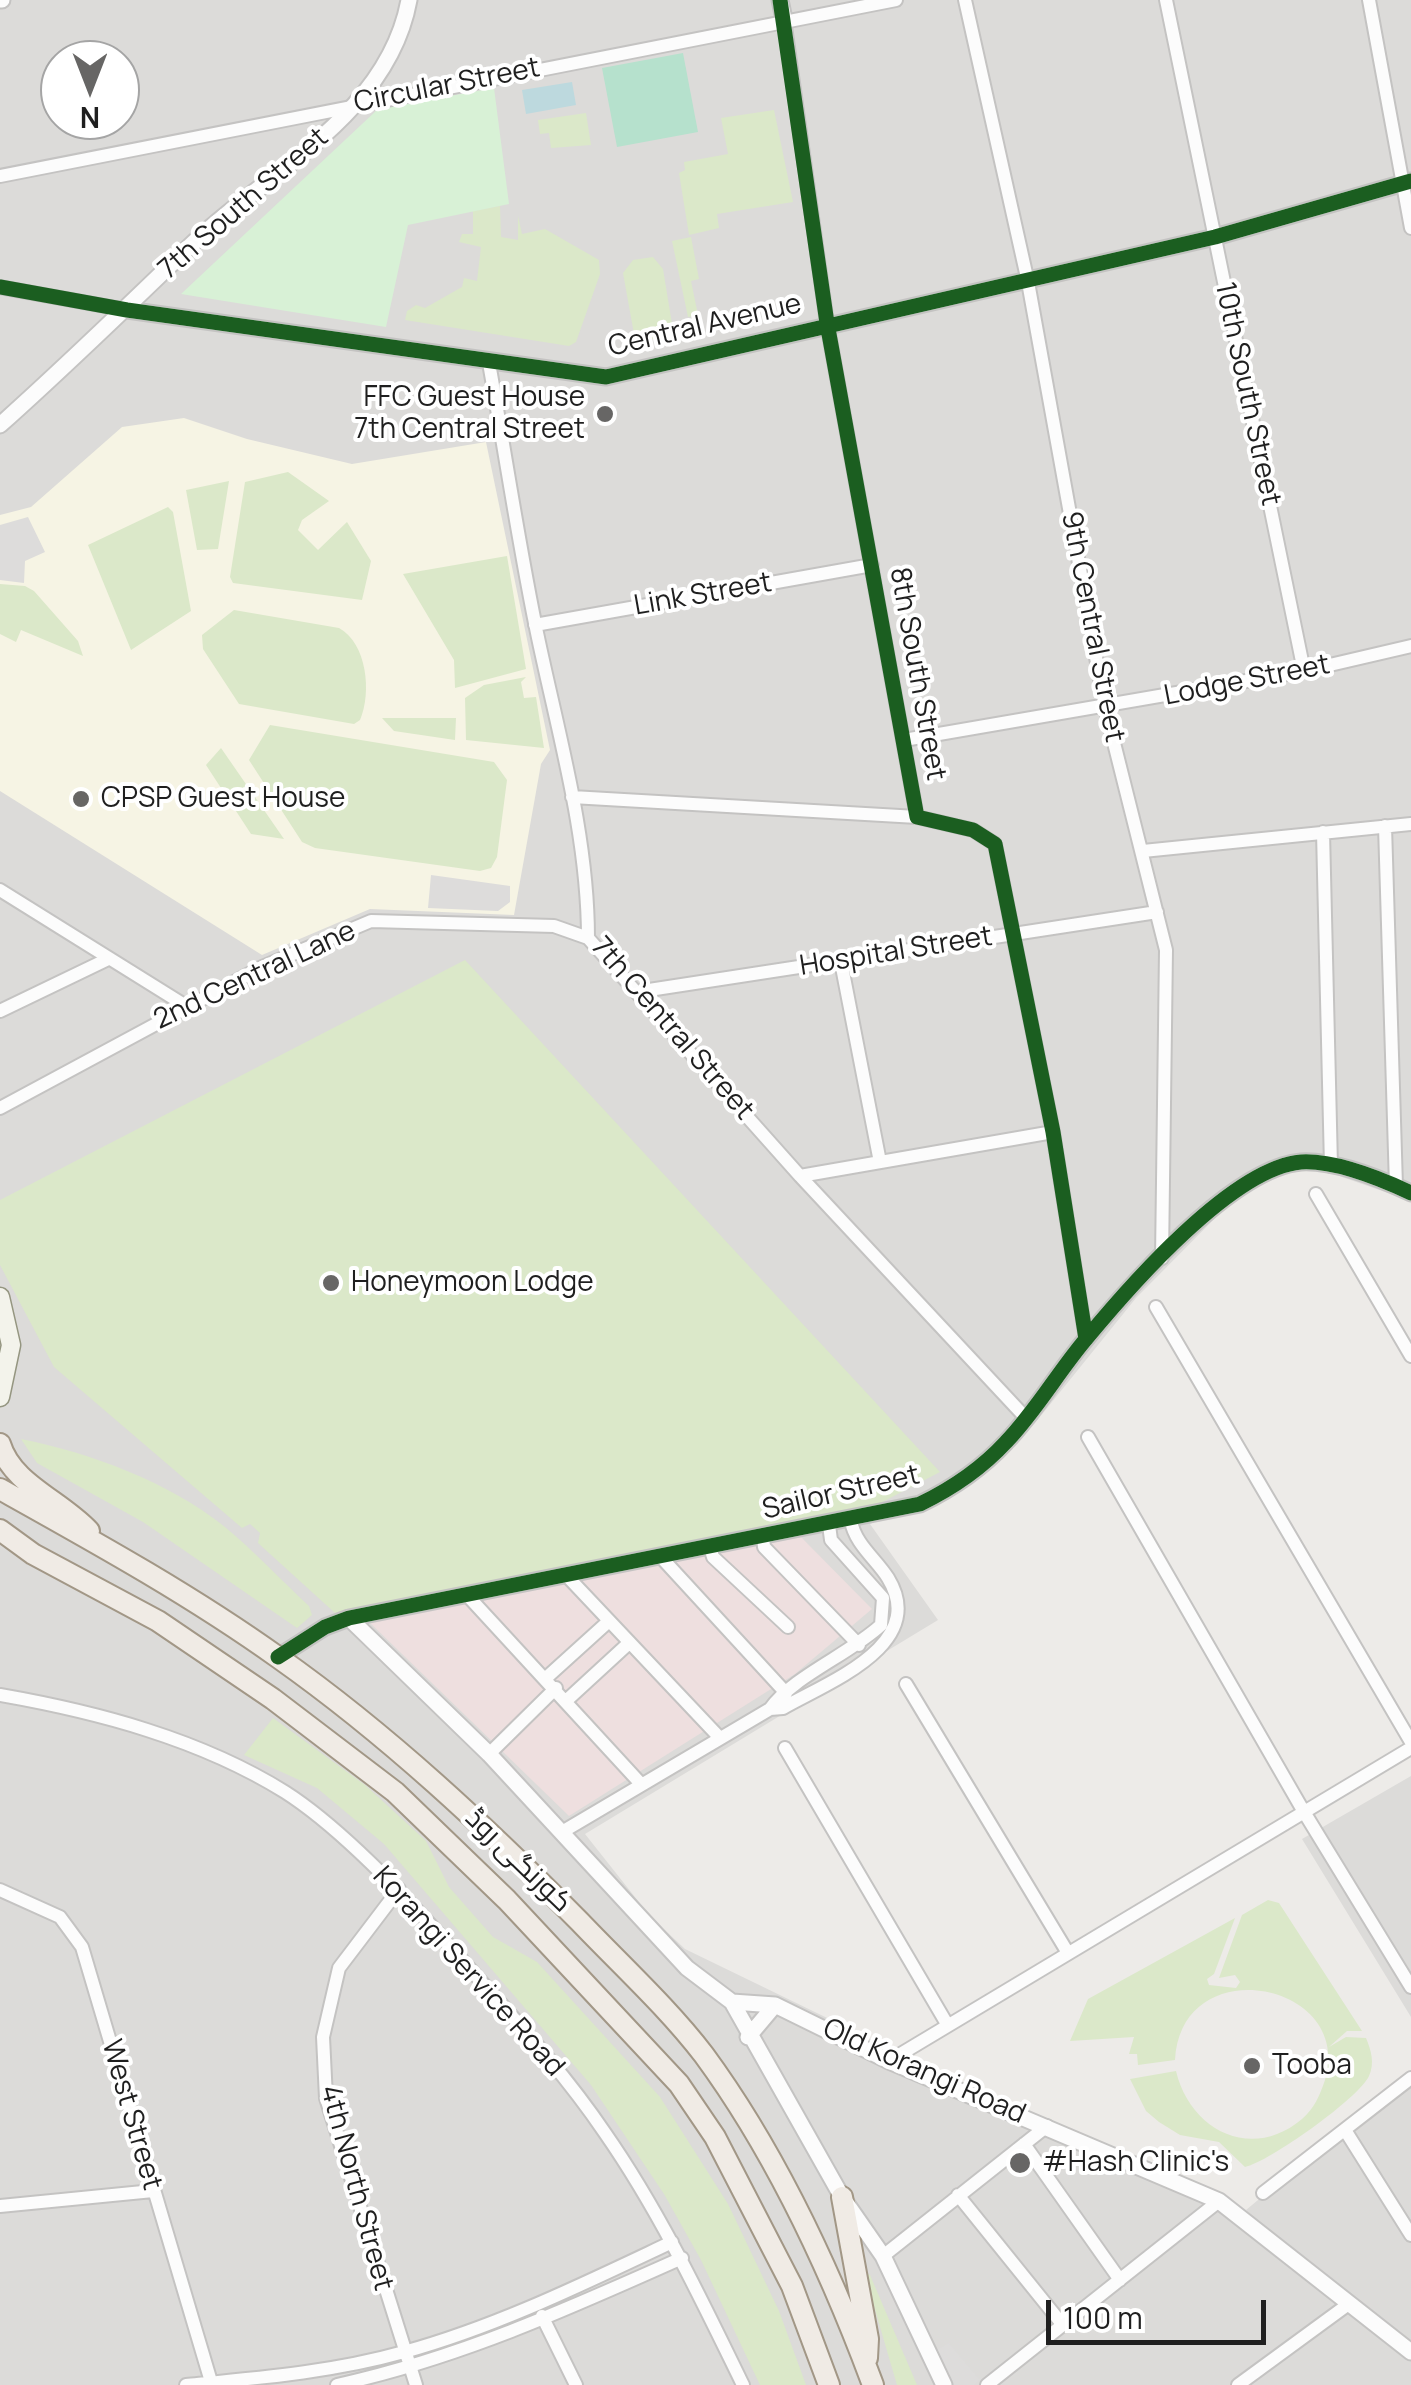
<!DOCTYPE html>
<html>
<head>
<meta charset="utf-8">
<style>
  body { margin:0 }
  #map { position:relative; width:1411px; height:2385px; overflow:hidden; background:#edebe8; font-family:Manrope,sans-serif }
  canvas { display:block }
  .north { position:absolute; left:40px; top:40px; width:100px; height:100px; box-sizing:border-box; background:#fff; border:2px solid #a5a5a5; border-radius:50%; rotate:180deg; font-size:28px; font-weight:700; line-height:40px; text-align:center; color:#1f1f1f }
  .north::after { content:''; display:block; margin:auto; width:35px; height:45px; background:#676665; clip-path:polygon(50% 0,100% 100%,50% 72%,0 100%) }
  .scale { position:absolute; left:1046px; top:2300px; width:220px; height:45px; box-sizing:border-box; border:5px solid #1f1f1f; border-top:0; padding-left:12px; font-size:30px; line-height:35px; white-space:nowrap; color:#1f1f1f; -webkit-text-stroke:8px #fff; paint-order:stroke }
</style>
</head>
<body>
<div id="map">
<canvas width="1411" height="2385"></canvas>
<div class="north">N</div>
<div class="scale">100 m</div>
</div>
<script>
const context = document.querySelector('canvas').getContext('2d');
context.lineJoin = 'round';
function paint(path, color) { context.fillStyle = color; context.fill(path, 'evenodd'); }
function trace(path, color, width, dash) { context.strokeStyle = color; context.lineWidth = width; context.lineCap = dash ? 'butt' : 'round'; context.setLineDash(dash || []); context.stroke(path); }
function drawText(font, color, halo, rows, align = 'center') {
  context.font = font + ' Manrope,Cairo,sans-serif'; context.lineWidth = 8; context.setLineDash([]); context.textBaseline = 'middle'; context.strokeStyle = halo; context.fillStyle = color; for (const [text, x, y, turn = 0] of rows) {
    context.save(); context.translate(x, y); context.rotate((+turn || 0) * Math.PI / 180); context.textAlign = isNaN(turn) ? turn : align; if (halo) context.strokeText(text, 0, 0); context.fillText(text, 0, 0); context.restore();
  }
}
const residential = new Path2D(`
  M0 0H1411V1201L1319 1169 1276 1174 1236 1197 1136 1298 1035 1423 963 1484 870 1524 938 1620 585 1834 650 1916 685 1949 922 2064 1230 2201 1268 2231 1246 2210 1411 2073V2385H0ZM60 60H120V120H60Z
  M1411 1776V2017L1302 1839Z`);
const commercial = new Path2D(`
  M801 1537 872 1609 795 1674 569 1816 368 1621Z`);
const education = new Path2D(`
  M184 418 247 439 352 464 486 442 550 750 541 764 514 915 370 909 262 955 0 791V515L31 507 122 427Z`);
const grass = new Path2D(`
  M774 110 793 202 717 214 719 228 689 235 679 173 685 170 684 162 728 154 721 118Z
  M586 113 591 145 551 148 549 133 540 134 538 120Z
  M500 206 501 237 518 240V216L522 234 545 229 599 260 600 274 576 342 569 346 405 320 407 311 416 305 425 308 462 287 464 278 477 281 481 247 459 242 462 234H473V211Z
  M691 237 699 279 691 281 698 315 688 317 672 241Z
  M653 257 663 269 673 330 667 337 642 340 634 334 623 273 633 260Z
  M288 472 329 501 302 520 298 530 318 550 347 522 371 561 362 600 233 583 230 577 245 482Z
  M229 481 218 549 197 550 186 490Z
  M168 507 173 512 191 611 131 650 88 545Z
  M507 556 526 669 455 688 454 660 403 574Z
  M0 584 25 586 34 591 78 641 83 656 21 630 16 642 0 634Z
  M234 610 339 628C367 643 372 693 360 720L354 724 239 704 203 649 202 635Z
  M526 677 521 682 524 698 536 697 544 748 466 740 465 698 484 685Z
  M382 718H456L455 740 394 731Z
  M270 725 494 762 507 780 497 857 491 868 480 871 315 848 302 842 249 760Z
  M221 748 284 839 251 834 206 765Z
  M465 960 940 1472 869 1509 335 1613 258 1543 260 1533 250 1524 242 1528 54 1367 0 1265V1200Z
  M21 1439C91 1453 169 1482 225 1527 254 1551 281 1580 309 1606L312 1615 297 1628 143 1522 37 1463Z
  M273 1718 365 1785 426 1841 449 1887 493 1937 537 1962 660 2097 728 2204 779 2311 806 2385H760L701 2260 664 2194 591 2085 384 1844 317 1788 244 1755Z
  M1268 1900 1279 1903 1362 2031H1347L1329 2047 1346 2037 1366 2038C1371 2050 1375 2063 1369 2076 1359 2098 1269 2162 1245 2167L1219 2142 1180 2135 1159 2122 1146 2111 1130 2079 1176 2071C1190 2130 1251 2162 1302 2119 1314 2109 1320 2095 1325 2080 1355 1982 1181 1948 1175 2060L1138 2065 1137 2054H1129L1134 2037 1070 2041 1088 1999 1235 1918 1214 1974 1207 1979 1209 1985 1236 1988 1240 1982 1235 1975 1219 1978 1242 1915Z
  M864 2272 870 2275 917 2385H897Z`);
const park = new Path2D(`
  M494 88 509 204 408 225 386 327 181 294 378 109Z`);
const pitch = new Path2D(`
  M683 53 698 132 617 147 602 68Z`);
const parking = new Path2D(`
  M28 517 45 552 25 561 24 583 0 580V525Z
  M431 875 510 886V902L498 911 428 908Z
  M949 2343 980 2380 974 2385H951L935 2351Z`);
const water = new Path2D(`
  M572 82 576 105 526 114 522 90Z`);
const minor = new Path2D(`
  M965 0 1028 282 1105 707 1166 950 1162 1258
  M1166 0 1304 671
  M1369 0 1411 228
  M784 19 827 323 917 817 973 830 995 844 1053 1132 1086 1339
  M0 176 896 0
  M0 287 127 310
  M489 363C505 452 518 540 536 628 557 730 588 833 588 938L800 1176 1026 1418
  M535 625 872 565
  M904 740 1304 671 1411 646
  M572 797 917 817
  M1385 826 1396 1186
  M1323 832 1331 1166
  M1143 851 1411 824
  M0 890 186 1006
  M841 962 880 1162
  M636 992 1157 912
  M0 1011 108 959
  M0 1108 262 967 371 921 554 926 588 938
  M800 1176 1053 1132
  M1316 1194 1411 1356
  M1156 1307 1411 1742
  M1088 1437 1304 1812 1411 1987
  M763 1537 764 1547 859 1645
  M710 1547 713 1557 788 1627
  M660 1556 786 1693
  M566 1575 720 1738
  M467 1595 641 1784
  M546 1678 609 1621
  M906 1684 1068 1953
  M0 1695C97 1712 200 1739 285 1792 343 1829 409 1900 455 1952 507 2011 561 2068 605 2133 660 2212 701 2299 743 2385
  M567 1700 629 1643
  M770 1709 783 1708C828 1682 929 1645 888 1578 876 1559 855 1544 851 1521
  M785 1748 947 2024
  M489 1754 556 1688
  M562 1832 770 1709C792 1677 850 1654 881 1625L883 1598 831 1540 829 1525
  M399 1889 339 1968 323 2037 326 2098 416 2385
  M0 1890 60 1917 82 1947 212 2385
  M889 2061 1411 1748
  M1345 2130 1411 2235
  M1024 2144 1120 2280
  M1263 2193 1411 2078
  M958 2195 1062 2324
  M0 2206 153 2191
  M883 2256 1047 2126
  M542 2316 576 2385
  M186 2385C260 2378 333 2372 404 2352 498 2326 585 2283 672 2242
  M337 2385C459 2358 568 2309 682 2258
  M987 2385 1219 2201
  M1238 2385 1350 2303`);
const tertiary = new Path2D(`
  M0 0H2
  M780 0 784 19
  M127 310 606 377 1215 237 1411 181
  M0 425C65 367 127 307 190 246 268 171 388 115 409 0
  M349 1618 489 1754 687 1968 732 2002 842 2197 883 2256 944 2385
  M278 1657 325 1627 349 1618 920 1504C951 1489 982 1468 1006 1442 1036 1411 1058 1372 1086 1339 1129 1287 1232 1168 1301 1162 1335 1160 1381 1179 1411 1193
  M732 2002 775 2005 889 2061 1219 2201 1411 2352
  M748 2037 775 2005`);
const secondary = new Path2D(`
  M0 1297 11 1345 0 1397`);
const primary = new Path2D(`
  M0 1444C12 1484 60 1500 89 1531
  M0 1489C95 1542 191 1595 279 1658 388 1735 486 1827 580 1922 621 1965 668 2008 704 2055 776 2153 831 2272 873 2385
  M0 1530 33 1554 158 1621 273 1699 395 1792 507 1900 679 2084 715 2137 792 2286 829 2385
  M842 2197 868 2339 867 2358`);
const cycleway = new Path2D(`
  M780 0 827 323 917 817 973 830 995 844 1053 1132 1086 1339
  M0 287 127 310 606 377 1215 237 1411 181
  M278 1657 325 1627 349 1618 920 1504C951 1489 982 1468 1006 1442 1036 1411 1058 1372 1086 1339 1129 1287 1232 1168 1301 1162 1335 1160 1381 1179 1411 1193`);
const markers = [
  [605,414,10,"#676665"],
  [81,799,10,"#676665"],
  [331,1283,10,"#676665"],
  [1252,2066,10,"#676665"],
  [1020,2163,12,"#676665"]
];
const streetNames = [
  ["Circular Street",447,86,-11],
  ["7th South Street",244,204,-41],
  ["Central Avenue",705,326,-13],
  ["10th South Street",1247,394,78],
  ["Link Street",703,595,-10],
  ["9th Central Street",1092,627,79],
  ["8th South Street",917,674,80],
  ["Lodge Street",1247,681,-11],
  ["Hospital Street",896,952,-9],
  ["2nd Central Lane",255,976,-25],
  ["7th Central Street",672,1029,49],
  ["Sailor Street",841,1493,-13],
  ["کورنگی روڈ",518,1861,44],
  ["Korangi Service Road",468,1972,48],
  ["Old Korangi Road",924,2072,24],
  ["West Street",131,2115,74],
  ["4th North Street",356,2188,75]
];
const poiNames = [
  ["FFC Guest House",585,398,"right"],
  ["7th Central Street",585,430,"right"],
  ["CPSP Guest House",101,799],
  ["Honeymoon Lodge",351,1283],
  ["Tooba",1272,2066],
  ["#Hash Clinic's",1042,2163]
];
paint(residential, '#dcdbd9');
paint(commercial, '#eedfdf');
paint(education, '#f6f4e4');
paint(grass, '#dbe8c9');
paint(park, '#d8f1d6');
paint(pitch, '#b6e1cd');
paint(parking, '#dddcdb');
paint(water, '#bdd9de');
trace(minor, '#c4c3c2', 16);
trace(tertiary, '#c4c3c2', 19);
trace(secondary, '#959681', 21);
trace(primary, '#a29786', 24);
trace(minor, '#fcfcfc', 12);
trace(tertiary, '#fcfcfc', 15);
trace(secondary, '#f3f3eb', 18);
trace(primary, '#f0ebe5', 20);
trace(cycleway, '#1b5e20', 15);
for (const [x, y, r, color] of markers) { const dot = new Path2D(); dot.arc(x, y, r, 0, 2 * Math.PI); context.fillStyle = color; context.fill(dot); trace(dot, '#fff', 4); }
drawText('28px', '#1f1f1f', '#fff', streetNames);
drawText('28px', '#1f1f1f', '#fff', poiNames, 'left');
</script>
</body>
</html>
